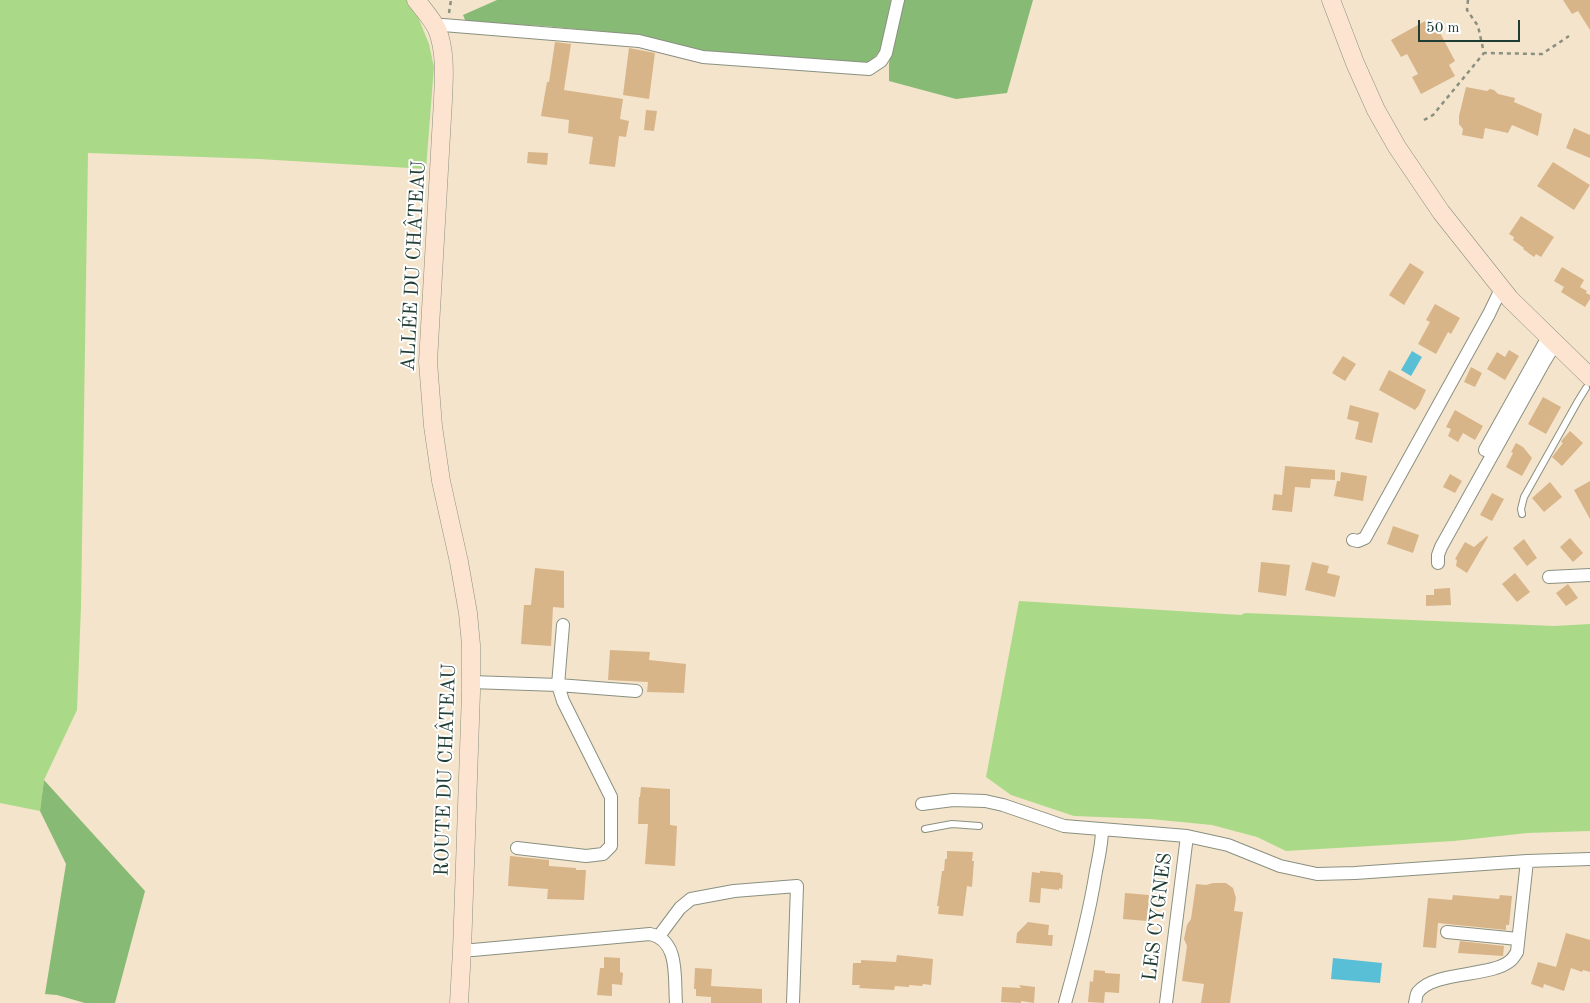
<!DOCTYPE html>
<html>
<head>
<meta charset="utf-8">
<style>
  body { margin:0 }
  #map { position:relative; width:1590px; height:1003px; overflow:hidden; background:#f4e4cb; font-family:"Old Standard TT",serif }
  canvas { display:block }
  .scale { position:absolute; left:1418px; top:20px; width:102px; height:22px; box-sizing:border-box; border:2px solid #1f3d34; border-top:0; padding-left:6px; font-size:15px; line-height:18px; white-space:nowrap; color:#1f3d34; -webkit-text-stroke:4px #fff; paint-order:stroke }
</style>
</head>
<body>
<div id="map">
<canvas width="1590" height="1003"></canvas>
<div class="scale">50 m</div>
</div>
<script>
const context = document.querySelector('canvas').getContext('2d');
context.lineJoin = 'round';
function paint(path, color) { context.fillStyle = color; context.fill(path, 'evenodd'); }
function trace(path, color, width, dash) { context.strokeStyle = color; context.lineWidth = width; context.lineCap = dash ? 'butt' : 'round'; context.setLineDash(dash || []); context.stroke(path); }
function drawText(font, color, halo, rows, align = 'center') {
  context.font = font + ' "Old Standard TT",serif'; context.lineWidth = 4; context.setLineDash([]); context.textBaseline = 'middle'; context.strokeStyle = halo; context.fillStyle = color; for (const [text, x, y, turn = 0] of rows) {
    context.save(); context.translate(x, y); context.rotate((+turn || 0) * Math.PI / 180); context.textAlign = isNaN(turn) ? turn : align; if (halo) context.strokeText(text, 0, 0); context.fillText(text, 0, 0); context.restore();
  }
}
const green = new Path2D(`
  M0 0H407L418 17 429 44 434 67 426 169 259 159 88 153 81 607 77 710 44 780 40 811 0 803Z
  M1019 601 1241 615 1245 613 1554 626 1590 624V831L1527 833 1454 841 1286 851 1257 837 1212 825 1150 819 1074 816 1011 795 986 777Z`);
const forest = new Path2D(`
  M497 0H891L881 50 872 60 865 64 707 51 627 34 544 26 466 22 463 15Z
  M903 0H1033L1007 93 956 99 889 81V63Z
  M44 780 145 891 115 1003H85L57 995 45 994 66 864 40 811Z`);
const water = new Path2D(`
  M1412 351 1422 357 1411 376 1401 370Z
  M1333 958 1382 963 1380 983 1331 979Z`);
const building = new Path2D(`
  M1563 0H1590V30L1578 11 1572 14Z
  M1425 21 1430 31 1438 29 1455 61 1449 65 1455 76 1421 94 1412 77 1418 74 1407 54 1401 57 1391 40Z
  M555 42 571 44 564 90 623 99 620 119 629 121 626 137 619 136 615 167 589 164 593 137 568 133 569 120 541 116 547 82H549Z
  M629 48 655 53 649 99 623 95Z
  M1466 87 1487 91 1490 89 1494 90 1498 94 1515 98 1514 102 1542 114 1538 136 1512 125 1508 133 1485 128 1483 139 1462 135 1463 129 1459 124V116Z
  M646 110 657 111 654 131 644 130Z
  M1574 128 1590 135V158L1566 148Z
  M528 152 548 153 547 165 527 163Z
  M1553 162 1590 185 1574 210 1537 186Z
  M1521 216 1554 237 1541 257 1536 254 1534 257 1523 249 1524 248 1513 240 1514 237 1509 234Z
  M1410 263 1424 272 1404 305 1389 295Z
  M1562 267 1584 280 1580 287 1587 291 1586 293 1590 295V299L1585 307 1561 292 1564 287 1554 281Z
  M1435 304 1460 318 1451 334 1448 332 1436 354 1418 344 1430 322 1426 320Z
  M1509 350 1519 356 1505 380 1487 369 1497 352 1505 357Z
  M1343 356 1356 364 1345 381 1332 373Z
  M1471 367 1482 373 1475 387 1464 382Z
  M1389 370 1426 390 1419 405 1415 410 1379 390Z
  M1543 397 1561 407 1546 434 1528 424Z
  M1350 405 1379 413 1372 443 1355 439 1359 422 1347 419Z
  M1455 410 1483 426 1475 440 1463 433 1458 442 1448 436 1451 429 1446 427Z
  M1570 431 1583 443 1562 466 1552 457 1563 443 1561 442 1562 440Z
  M1516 443 1523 447 1532 458 1522 476 1506 467 1513 453 1511 452Z
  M1285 466 1335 470V480L1311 479 1310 488 1295 487 1292 512 1272 510 1274 494 1282 495Z
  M1341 472 1367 476 1363 501 1334 496 1337 481H1340Z
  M1450 474 1462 481 1455 493 1443 487Z
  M1590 481V519L1574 490Z
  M1550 482 1562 497 1544 512 1532 498Z
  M1492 493 1504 499 1492 521 1480 515Z
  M1393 526 1419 535 1413 553 1387 544Z
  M1487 536 1488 537 1467 573 1456 566 1457 560 1455 559 1465 542 1474 547Z
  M1570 538 1583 553 1573 562 1560 547Z
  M1524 539 1537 558 1527 566 1513 548Z
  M1261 562 1290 565 1286 596 1258 592Z
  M1312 562 1329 566 1327 573 1340 576 1335 597 1305 590Z
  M535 568 564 571V608L553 607 551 646 521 644 524 605H531Z
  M1515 573 1530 592 1517 602 1502 584Z
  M1568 584 1578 598 1566 606 1556 593Z
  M1450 588 1451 605 1426 606V595H1434V589Z
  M610 650 650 652 649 660 686 664 684 693 647 692 648 682 608 680Z
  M641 787 670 789V825L677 826 675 866 645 864 648 824H638L639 797H640Z
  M947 851 973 852 972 861H974L972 887 967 886 963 916 938 914 939 906H937L940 886 942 871H944L945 859H947Z
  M510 856 549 860V866L576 868V870H586L584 900 547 899 548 889 508 886Z
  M1040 871 1061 873 1060 874 1063 875 1062 889 1059 888V890L1041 888 1040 903 1029 902 1032 872 1040 873Z
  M1213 883H1226L1233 888 1236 898 1234 911 1243 912 1230 1003H1201L1204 984 1182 981 1187 946 1184 939 1187 925 1191 919 1196 884 1206 885Z
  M1125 893 1149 895 1147 921 1123 919Z
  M1453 895 1499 899 1500 895 1512 896 1509 925H1506V930L1438 923 1436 948 1423 947 1428 898 1452 900Z
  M1028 922 1049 925 1048 935H1053L1052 946 1016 943 1017 933Z
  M1566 933 1590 940V972L1583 970 1582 972 1571 968 1564 991 1544 984 1543 988 1531 984 1538 962 1556 967Z
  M1460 941 1504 946 1503 956 1458 953Z
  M897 955 933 959 931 985 923 984 922 986 909 985V987L895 986 894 990 859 988 860 985H852L853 963H861V960L896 962Z
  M604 957 620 958V972L623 973 622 985 612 984V996L597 995 600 968H604Z
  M695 968 712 969 711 986 762 989V1003H711V997L696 996V989H694Z
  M1094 970 1105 971V973L1120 974 1119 993 1105 992 1104 1003 1088 1002 1090 981 1093 982Z
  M1019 985 1035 987 1034 1003 1021 1001V1003L1001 1002 1002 987 1021 988Z`);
const path = new Path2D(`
  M1468 0 1467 10 1478 26 1484 53 1542 54 1569 36
  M449 13 451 0
  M1424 120 1433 115 1484 53`);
const lane = new Path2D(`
  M1522 514 1521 509 1524 497 1578 401 1586 388
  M925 829 952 824 979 826`);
const street = new Path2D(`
  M436 28 443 25 639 41 703 57 869 69 881 61 886 53 898 0
  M1485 450 1548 337
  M1353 540 1358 541 1365 538 1489 314 1501 289
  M1438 563V555L1441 547 1544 362 1555 344
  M1549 577 1590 575
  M563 625 558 685 636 691
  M471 682 558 685 563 701 611 797V846L603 854 586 856 517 848
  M922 804 953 800 985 801 1003 805 1064 826 1187 836 1228 845 1280 866 1317 874 1355 873 1527 861 1590 859
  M1447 932 1518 939
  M659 936 680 908 691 899 734 891 797 886 793 1003
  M462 950H473L650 934C680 940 674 979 676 1003
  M1065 1003C1077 960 1089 916 1096 871 1099 857 1102 843 1102 829
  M1166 1003 1187 836
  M1415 1003C1416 1000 1416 994 1418 992 1434 971 1491 977 1510 961 1513 959 1515 955 1517 952L1527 861`);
const secondary = new Path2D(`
  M416 0C423 9 432 19 437 29 446 52 444 77 443 100L428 362 433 426 441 481 459 562 468 613 471 645V692L462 950 459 1003
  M1331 0 1355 63 1376 110 1397 147 1441 212 1510 299 1590 377`);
const streetNames = [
  ["ALLÉE DU CHÂTEAU",414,266,-87],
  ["ROUTE DU CHÂTEAU",446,770,-88],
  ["LES CYGNES",1158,917,-83]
];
paint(green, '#aada88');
paint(forest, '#87ba74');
paint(water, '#59bfd6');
paint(building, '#d8b489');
trace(lane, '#8a9080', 8);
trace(street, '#8a9080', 14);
trace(secondary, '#8a9080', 19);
trace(path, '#8a9080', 2.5, [4, 4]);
trace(lane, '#fff', 6);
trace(street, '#fff', 12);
trace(secondary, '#fde4d0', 18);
drawText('20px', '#1f3d34', '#fff', streetNames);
</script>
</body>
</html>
